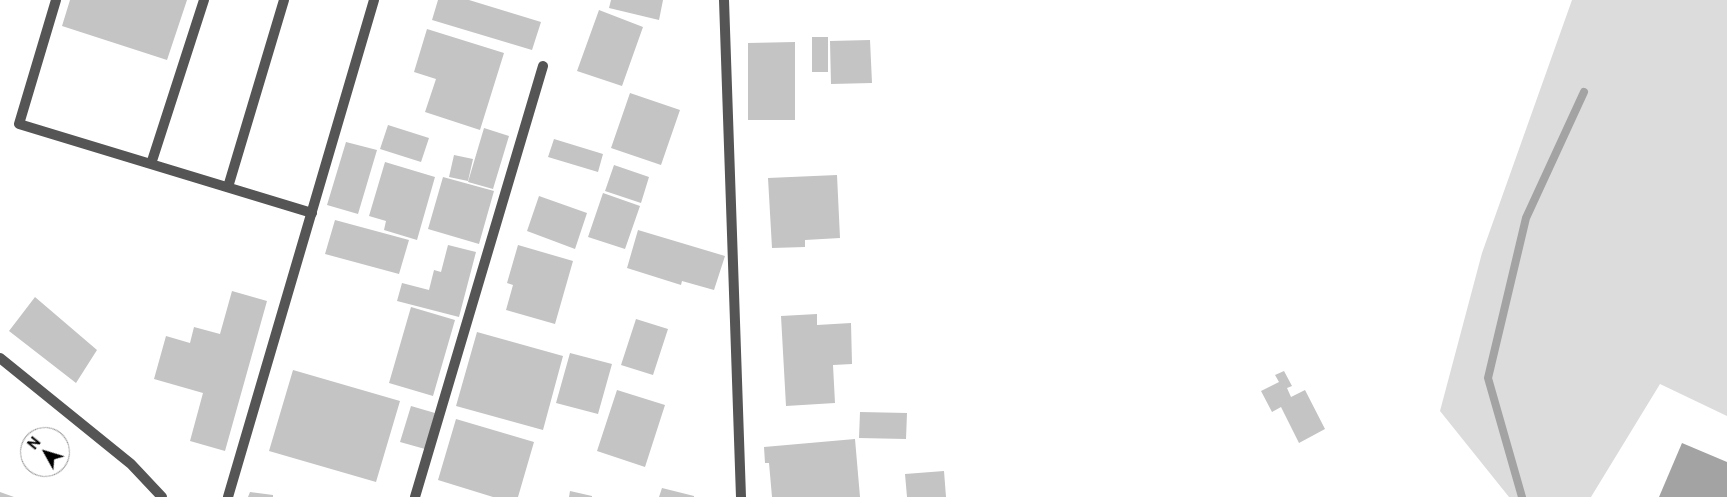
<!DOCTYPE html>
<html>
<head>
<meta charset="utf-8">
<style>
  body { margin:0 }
  #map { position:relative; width:1727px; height:497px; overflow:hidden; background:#fff; font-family:"Public Sans",sans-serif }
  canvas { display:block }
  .north { position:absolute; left:20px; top:427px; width:50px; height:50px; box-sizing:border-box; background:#fff; border:1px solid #999; border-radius:50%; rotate:309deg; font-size:14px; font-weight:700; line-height:20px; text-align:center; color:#000 }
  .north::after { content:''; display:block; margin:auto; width:18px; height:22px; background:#000; clip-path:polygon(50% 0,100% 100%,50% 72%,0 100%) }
</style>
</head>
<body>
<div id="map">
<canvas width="1727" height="497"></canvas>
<div class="north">N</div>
</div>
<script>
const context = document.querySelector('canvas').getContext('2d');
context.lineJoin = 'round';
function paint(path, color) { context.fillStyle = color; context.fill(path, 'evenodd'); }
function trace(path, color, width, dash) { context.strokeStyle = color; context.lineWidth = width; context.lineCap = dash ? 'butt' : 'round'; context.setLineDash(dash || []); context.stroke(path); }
const green = new Path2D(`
  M1572 0H1727V416L1660 384 1591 497H1509L1440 411 1482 253Z`);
const water = new Path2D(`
  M1682 443 1727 462V497H1659Z`);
const stream = new Path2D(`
  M1522 497 1488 378 1526 218 1584 92`);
const building = new Path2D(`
  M70 0H187L167 60 62 26Z
  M438 0H469L541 22 532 50 432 20Z
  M611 0H663L659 20 609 8Z
  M599 10 643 27 622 86 577 71Z
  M427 29 504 53 480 130 425 112 436 79 414 72Z
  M812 37H828V72H812Z
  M870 40 872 83 831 84 830 41Z
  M795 42V120H748V43Z
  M630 93 680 110 661 165 611 148Z
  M388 125 429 138 421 162 380 149Z
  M484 128 509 136 493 189 468 182Z
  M554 139 603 154 598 172 548 157Z
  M346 142 377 150 358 214 327 205Z
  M454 155 473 159 468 181 449 177Z
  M385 162 435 177 417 240 384 230 386 221 369 216Z
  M614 165 649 177 641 203 605 191Z
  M837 175 840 238 805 240V247L772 248 768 178Z
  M443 177 494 191 479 244 428 229Z
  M603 193 640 206 625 249 588 237Z
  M539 196 587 213 575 249 527 231Z
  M335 220 409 240 399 274 325 254Z
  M638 230 725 256 714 290 682 281 681 285 627 268Z
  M448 245 476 252 459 317 397 301 402 283 429 290 434 270 441 272Z
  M518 245 573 261 555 324 506 310 513 285 507 283Z
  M232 291 267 301 225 451 190 441 203 393 154 379 166 336 190 343 194 327 220 334Z
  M35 297 97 350 76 383 9 331Z
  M411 307 455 320 433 396 389 383Z
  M817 314V325L851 323 852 364 833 365 835 403 786 406 781 316Z
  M636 319 668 329 653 375 621 365Z
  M477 332 563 356 543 430 456 406Z
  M570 353 612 364 598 414 556 403Z
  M293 370 400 401 376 482 269 451Z
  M1284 371 1292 386 1287 388 1291 397 1305 390 1325 429 1299 443 1281 407 1272 412 1261 391 1279 382 1275 375Z
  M617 390 665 405 645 467 597 451Z
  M411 406 435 413 425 449 400 442Z
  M860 412 907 413 906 439 859 438Z
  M456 419 534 442 518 497H493L438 480Z
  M855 439 860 497H772L769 463H765L764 447Z
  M944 471 946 497H907L905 474Z
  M662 488 694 496V497H659Z
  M570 491 592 496V497H569Z
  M0 492 14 497H0Z
  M250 492 273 495V497H248Z`);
const lane = new Path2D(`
  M56 0 19 124 312 213
  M151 164 204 0
  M228 187 284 0
  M0 358 131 464 162 497`);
const street = new Path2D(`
  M724 0 741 497
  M228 497 374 0
  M415 497 543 66`);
paint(green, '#dcdcdc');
paint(water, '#a3a3a3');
trace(stream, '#a3a3a3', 8);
paint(building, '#c4c4c4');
trace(lane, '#555', 10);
trace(street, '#555', 10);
</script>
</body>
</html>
